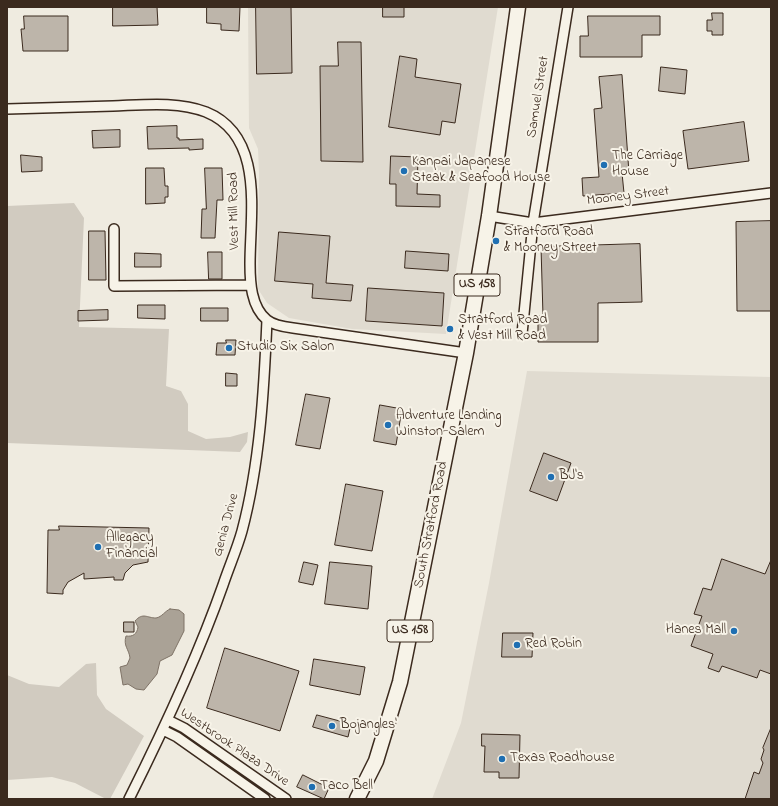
<!DOCTYPE html>
<html>
<head>
<meta charset="utf-8">
<style>
  body { margin:0 }
  #map { position:relative; width:778px; height:806px; overflow:hidden; background:#efebe0; font-family:"Indie Flower",sans-serif }
  canvas { display:block }
  .frame { position:absolute; inset:0; border:8px solid #3b2a1e; pointer-events:none }
</style>
</head>
<body>
<div id="map">
<canvas width="778" height="806"></canvas>
<div class="frame"></div>
</div>
<script>
const context = document.querySelector('canvas').getContext('2d');
context.lineJoin = 'round';
function paint(path, color) { context.fillStyle = color; context.fill(path, 'evenodd'); }
function trace(path, color, width, dash) { context.strokeStyle = color; context.lineWidth = width; context.lineCap = dash ? 'butt' : 'round'; context.setLineDash(dash || []); context.stroke(path); }
function drawText(font, color, halo, rows, align = 'center') {
  context.font = font + ' "Indie Flower",sans-serif'; context.lineWidth = 4; context.setLineDash([]); context.textBaseline = 'middle'; context.strokeStyle = halo; context.fillStyle = color; for (const [text, x, y, turn = 0] of rows) {
    context.save(); context.translate(x, y); context.rotate((+turn || 0) * Math.PI / 180); context.textAlign = isNaN(turn) ? turn : align; if (halo) context.strokeText(text, 0, 0); context.fillText(text, 0, 0); context.restore();
  }
}
const built = new Path2D(`
  M248 7H498L446 334 352 329 289 318 267 303 258 289 259 173 258 149 249 128Z
  M527 371 771 377V799H432L461 723 489 583Z`);
const green = new Path2D(`
  M74 203 84 218 79 327 169 329 166 386 181 391 188 404V431L206 439 230 437 248 432 247 442 240 452 7 443V206Z
  M96 663 97 695 106 709 144 736 110 799H106L75 783 52 777 7 780V675L29 684 59 687 86 664Z`);
const water = new Path2D(`
  M170 609 179 610 184 614V631L172 655 160 661 157 674 144 690 136 689 128 684 123 685 120 667 127 665 130 658C129 649 123 646 126 636 133 637 137 634 138 627L135 621C143 612 147 618 156 618 162 617 165 611 170 609Z`);
const building = new Path2D(`
  M113 7H157L158 25 113 26Z
  M207 7H240L239 31 221 30V24L207 23Z
  M256 7H291L292 73 257 74Z
  M383 7H404V17H383Z
  M712 13H723V35H712V31H707V20H712Z
  M24 16H68V51H23L21 29H24Z
  M588 16H660V35H642V57H580V36H588Z
  M338 42H361L363 162 321 161 320 66H338Z
  M400 56 417 59 415 77 461 84 455 123 442 121 440 135 389 127Z
  M661 67 687 70 685 94 659 91Z
  M622 75 629 173H622L624 193 583 196 582 178 599 177 594 109 602 108 599 77Z
  M744 122 749 161 688 169 683 131Z
  M177 126V138H179V140L203 139V149L189 150V148L148 149 147 127Z
  M120 130V147L93 148 92 131Z
  M21 155 42 157V171L22 172Z
  M391 156 418 157 417 194 440 195V207L396 206V184H390Z
  M146 168H164L165 186H168V197H165V203L146 204Z
  M205 168H222L223 200H217L215 238H201L202 209H206Z
  M771 221V311H737L736 222Z
  M89 231H105L106 280H89Z
  M279 232 330 236 326 283 353 285 351 301 312 298 313 284 275 281Z
  M640 244 642 302 598 303V342H538V316H543L541 247Z
  M406 251 449 254 448 271 405 268Z
  M208 252H222V279H209Z
  M135 253 161 254V267H135Z
  M368 288 444 293 442 326 366 321Z
  M138 305H165V319L138 318Z
  M201 308H228V321H201Z
  M108 310V320L78 321V311Z
  M226 340H236L235 355H216L217 343H226Z
  M226 373 237 374V386H226Z
  M306 394 330 398 320 449 296 445Z
  M380 405 402 409 396 445 374 441Z
  M544 453 571 463 557 501 530 491Z
  M346 484 383 491 372 551 335 545Z
  M59 526 149 528 148 562 133 565 125 573 123 580H114V577L84 579V573L68 582 63 590V594L47 593 48 530H59Z
  M722 559 765 574 771 560V674L760 670 757 678 722 666 719 672 708 668 713 654 691 646 702 616 694 614 703 588 711 590Z
  M304 562 318 565 313 585 299 582Z
  M330 562 372 566 368 609 325 604Z
  M124 622H134V632H124Z
  M503 633H533L532 657H502Z
  M225 648 299 671 280 731 207 708Z
  M314 659 365 667 360 695 310 685Z
  M317 715 351 724 348 737 313 727Z
  M771 728V799H745L754 772 759 774 763 763 761 759 764 750 763 748Z
  M482 734 520 735 519 778H499V772H484L485 746H482Z
  M303 775 329 788 324 799 297 787Z`);
const minor = new Path2D(`
  M7 109C42 108 78 107 113 106 143 105 177 101 206 112 265 136 250 213 250 264 250 282 251 307 267 320 273 325 285 327 293 328L466 353
  M489 216 533 223 771 193
  M114 229V286L250 285
  M522 334 533 223 568 7
  M168 720 184 728 286 799
  M163 730 177 737 265 799
  M129 799C164 729 197 659 223 585 229 567 237 549 242 531 260 463 264 390 267 320`);
const primary = new Path2D(`
  M357 799 376 761 400 682 466 353 489 216 518 7`);
const markers = [
  [604,165,4,"#1f6fb2"],
  [404,171,4,"#1f6fb2"],
  [496,241,4,"#1f6fb2"],
  [450,329,4,"#1f6fb2"],
  [229,348,4,"#1f6fb2"],
  [388,425,4,"#1f6fb2"],
  [551,477,4,"#1f6fb2"],
  [98,547,4,"#1f6fb2"],
  [734,631,4,"#1f6fb2"],
  [517,645,4,"#1f6fb2"],
  [332,726,4,"#1f6fb2"],
  [502,759,4,"#1f6fb2"],
  [312,787,4,"#1f6fb2"]
];
const shields = [
  [477,285,46],
  [410,631,46]
];
const shieldNames = [
  ["US 158",477,285],
  ["US 158",410,631]
];
const streetNames = [
  ["Samuel Street",539,97,-81],
  ["Mooney Street",628,197,-7],
  ["Vest Mill Road",235,211,-91],
  ["Genia Drive",227,525,-75],
  ["South Stratford Road",432,525,-79],
  ["Westbrook Plaza Drive",234,748,34]
];
const poiNames = [
  ["The Carriage",612,157],
  ["House",612,173],
  ["Kanpai Japanese",412,163],
  ["Steak & Seafood House",412,179],
  ["Stratford Road",504,233],
  ["& Mooney Street",504,249],
  ["Stratford Road",458,321],
  ["& Vest Mill Road",458,337],
  ["Studio Six Salon",237,348],
  ["Adventure Landing",396,417],
  ["Winston-Salem",396,433],
  ["BJ's",559,477],
  ["Allegacy",106,539],
  ["Financial",106,555],
  ["Hanes Mall",726,631,"right"],
  ["Red Robin",525,645],
  ["Bojangles'",340,726],
  ["Texas Roadhouse",510,759],
  ["Taco Bell",320,787]
];
paint(built, '#e0dbd0');
paint(green, '#d1cbc0');
paint(water, '#aaa296');
trace(water, '#7e7266', 1);
paint(building, '#bdb5aa');
trace(building, '#3b2a1e', 1);
trace(minor, '#3b2a1e', 12);
trace(primary, '#3b2a1e', 17);
trace(minor, '#f7f3e8', 9);
trace(primary, '#f7f3e8', 14);
for (const [x, y, r, color] of markers) { const dot = new Path2D(); dot.arc(x, y, r, 0, 2 * Math.PI); context.fillStyle = color; context.fill(dot); trace(dot, '#f7f3e8', 1.5); }
for (const [x, y, w] of shields) { const box = new Path2D(); box.roundRect(x - w / 2, y - 11, w, 22, 3); context.fillStyle = '#f7f3e8'; context.fill(box); trace(box, '#3b2a1e', 1); }
drawText('bold 13px', '#3b2a1e', null, shieldNames);
drawText('14px', '#3b2a1e', '#f7f3e8', streetNames);
drawText('14px', '#3b2a1e', '#f7f3e8', poiNames, 'left');
</script>
</body>
</html>
